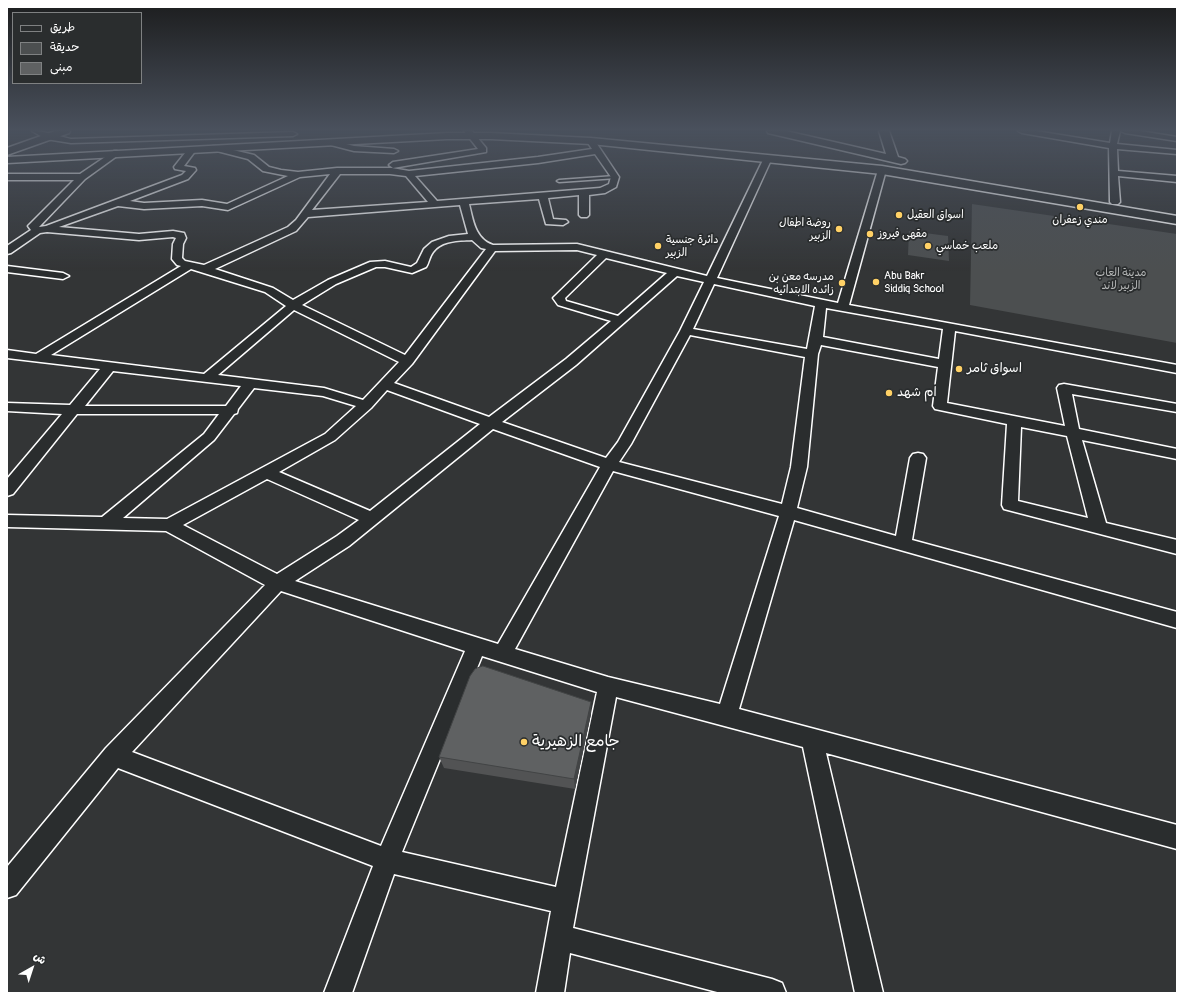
<!DOCTYPE html>
<html>
<head>
<meta charset="utf-8">
<style>
  body { margin:0 }
  #map { position:relative; width:1184px; height:1000px; overflow:hidden; background:#333536; font-family:Pangolin,"Playpen Sans Arabic",sans-serif }
  canvas { display:block }
  .frame { position:absolute; inset:0; border:8px solid #fff; pointer-events:none }
  .legend { position:absolute; left:12px; top:12px; width:130px; height:72px; box-sizing:border-box; background:#2a2d2e; border:1px solid #7f8182; margin:0; padding:5px 7px; list-style:none; font-size:12px; color:#fff }
  .legend li { display:flex; align-items:center; gap:8px; height:20px }
  .legend b { width:20px; border:1px solid #7f8182 }
  .north { position:absolute; left:12px; top:948px; width:40px; height:40px; -webkit-text-stroke:3px #2a2d2e; paint-order:stroke; rotate:39deg; font-size:11px; font-weight:700; line-height:16px; text-align:center; color:#fff }
  .north::after { content:''; display:block; margin:auto; width:14px; height:18px; background:#fff; clip-path:polygon(50% 0,100% 100%,50% 72%,0 100%) }
</style>
</head>
<body>
<div id="map">
<canvas width="1184" height="1000"></canvas>
<div class="frame"></div>
<ul class="legend">
<li><b style="height:5px;background:#2a2d2e"></b>طريق</li>
<li><b style="height:11px;background:#4c4f50"></b>حديقة</li>
<li><b style="height:11px;background:#5f6162"></b>مبنى</li>
</ul>
<div class="north">ش</div>
</div>
<script>
const context = document.querySelector('canvas').getContext('2d');
context.lineJoin = 'round';
function paint(path, color) { context.fillStyle = color; context.fill(path, 'evenodd'); }
function trace(path, color, width, dash) { context.strokeStyle = color; context.lineWidth = width; context.lineCap = dash ? 'butt' : 'round'; context.setLineDash(dash || []); context.stroke(path); }
function drawText(font, color, halo, rows, align = 'center') {
  context.font = font + ' Pangolin,"Playpen Sans Arabic",sans-serif'; context.lineWidth = 3.5; context.setLineDash([]); context.textBaseline = 'middle'; context.strokeStyle = halo; context.fillStyle = color; for (const [text, x, y, turn = 0] of rows) {
    context.save(); context.translate(x, y); context.rotate((+turn || 0) * Math.PI / 180); context.textAlign = isNaN(turn) ? turn : align; if (halo) context.strokeText(text, 0, 0); context.fillText(text, 0, 0); context.restore();
  }
}
const green = new Path2D(`
  M972 204 1177 234V343L970 305Z
  M909 231 948 236 949 261 908 255Z`);
const lane = new Path2D(`
  M615 176 617 177V178L559 182 557 181 559 180Z`);
const street = new Path2D(`
  M32 131C45 131 58 136 71 139L293 132 297 134 293 136 71 143 46 139Z
  M464 131H472L486 148V152L393 168 389 165 393 162 478 149Z
  M1018 131H1036L1110 143 1112 131H1120L1117 144 1177 150V154L1117 149 1118 171 1177 176V182L1118 176 1120 202 1118 204H1112L1110 202 1109 148 1022 133Z
  M1121 131H1140L1177 137V141L1125 133Z
  M327 140H330L354 146 394 149 398 151 394 153 354 151 327 144Z
  M589 141H595L619 177 616 187 605 193 589 195V215L587 217H581L579 215V195L548 198 553 219 566 220 568 222 563 225 546 224 539 199 469 204C473 220 475 239 493 245L577 244 707 276 763 160 767 157 771 160 717 278 838 303 878 170 882 167 886 170 849 305 1177 365V373L955 331 947 403 1065 426 1057 388 1059 385 1064 384 1177 404V412L1072 394 1079 429 1177 449V459L1082 440 1106 523 1177 540V554L1004 509 1002 505 1007 424 935 409 933 406 938 367 821 345 818 354 807 467 797 508 896 536 910 458 913 454 918 453 923 454 926 458 912 540 1177 612V628L794 520 739 709 1177 825V849L826 753 883 993H855L803 747 616 697 573 928 772 979 782 983 786 993H721L570 953 564 993H536L551 911 394 874 352 993H324L373 866 118 768 16 895 7 898V867L106 748 265 585 166 531 7 527V515L102 517 204 434 219 414H77L13 494 7 496V479L62 414 7 411V403L70 405 100 369 7 358V350L36 354 181 266 177 265 172 259 173 244 176 238 173 237 139 240 47 232 40 233 11 253 7 254V246L31 230 28 226 74 180H7V174H80L114 151H117L121 153 85 179 39 227 46 226 182 175 186 171 175 169 174 167 189 148H192L196 150 184 166 195 168 196 170 188 179 130 201 144 203 202 200 227 204 288 176 263 171 248 159 213 150V146H216L254 155 269 167 281 170 298 172 337 168H392L409 171 538 157 592 149 588 143ZM595 154 611 177 609 184 600 188 437 201 415 176 538 163ZM330 174 296 220 288 227 204 265 185 261 182 258 183 244 186 238 184 233 173 231 139 234 59 227 118 206 144 209 202 206 228 210 300 177ZM340 174H390L406 176 428 202 312 210ZM460 205 468 234 449 236 432 242 424 249 417 263 411 267 385 261 370 262 328 280 293 300 273 288 215 269 296 231 308 217ZM472 240 481 248 486 249 405 355 302 305 336 284 376 267H385L412 273 426 267C429 263 429 257 433 252 442 240 458 241 472 240ZM577 250 597 255 553 298 558 305 611 321 566 359 489 417 394 383 412 364 495 251ZM606 258 667 273 618 316 566 301 565 298ZM191 269 265 292 286 306 204 374 51 355ZM677 276 704 282 680 331 618 442 606 458 502 422 576 365ZM714 284 815 306 807 349 693 329ZM826 308 943 329 939 359 823 337ZM294 310 399 362 363 400 324 388 218 375ZM690 335 805 357 791 467 782 504 619 462 631 444ZM113 371 241 386 226 406H85ZM254 388 323 396 356 406 325 434 167 519 123 518 214 440 234 414 237 413 238 409ZM387 390 480 424 370 511 279 472 335 440 371 408ZM1021 427 1067 436 1088 518 1018 501ZM493 429 600 467 498 644 295 581 349 546ZM613 471 779 516 720 704 608 677 515 649ZM267 479 359 520 337 536 277 574 183 525ZM281 591 465 651 381 846 132 752ZM482 656 597 692 556 887 402 852Z
  M7 266 63 273 69 276 63 279 7 272Z`);
const secondary = new Path2D(`
  M55 131H70L69 133 7 155V148Z
  M767 131H786L886 154 879 131H889L898 157 905 159 907 161 905 163 901 164 768 133Z
  M447 133H491L591 138 882 166 1177 216V224L882 174 591 144 491 139H447L7 163V157Z`);
const wall = new Path2D(`
  M591 714 575 789 444 768 439 757Z`);
const shadedWall = new Path2D(`
  M591 702V714L575 789 574 779Z`);
const building = new Path2D(`
  M483 666 591 702 574 779 439 757 470 676 475 669Z`);
const markers = [
  [1080,207,4,"#ffd166"],
  [899,215,4,"#ffd166"],
  [839,229,4,"#ffd166"],
  [870,234,4,"#ffd166"],
  [658,246,4,"#ffd166"],
  [928,246,4,"#ffd166"],
  [876,282,4,"#ffd166"],
  [842,283,4,"#ffd166"],
  [959,369,4,"#ffd166"],
  [889,393,4,"#ffd166"],
  [524,742,4,"#ffd166"]
];
const farPoinames = [
  ["اسواق العقيل",907,215],
  ["مندي زعفران",1080,220,"center"],
  ["روضة اطفال",831,223,"right"],
  ["الزبير",831,236,"right"],
  ["مقهى فيروز",878,234],
  ["دائرة جنسية",666,240],
  ["الزبير",666,253],
  ["ملعب خماسي",936,246],
  ["Abu Bakr",884,276],
  ["Siddiq School",884,289],
  ["مدرسه معن بن",834,277,"right"],
  ["زائده الابتدائيه",834,290,"right"]
];
const farParknames = [
  ["مدينة العاب",1121,273],
  ["الزبير لاند",1121,286]
];
const poiNames = [
  ["اسواق ثامر",967,369],
  ["ام شهد",897,393]
];
const nearPoinames = [
  ["جامع الزهيرية",532,742]
];
paint(green, '#4c4f50');
trace(lane, '#fff', 3);
trace(street, '#fff', 3);
trace(secondary, '#fff', 3);
paint(lane, '#2a2d2e');
paint(street, '#2a2d2e');
paint(secondary, '#2a2d2e');
paint(wall, '#525354');
paint(shadedWall, '#424445');
paint(building, '#5f6162');
trace(building, '#424445', 1);
const sky = context.createLinearGradient(0, 0, 0, 271);
sky.addColorStop(0, '#1c1d1e');
sky.addColorStop(0.48, '#4a515d');
sky.addColorStop(1, '#4a515d00');
context.fillStyle = sky;
context.fillRect(0, 0, 1184, 271);
for (const [x, y, r, color] of markers) { const dot = new Path2D(); dot.arc(x, y, r, 0, 2 * Math.PI); context.fillStyle = color; context.fill(dot); trace(dot, '#2a2d2e', 1.5); }
drawText('11px', '#fff', '#2a2d2e', farPoinames, 'left');
drawText('11px', '#b7b9b9', '#2a2d2e', farParknames);
drawText('13px', '#fff', '#2a2d2e', poiNames, 'left');
drawText('16px', '#fff', '#2a2d2e', nearPoinames, 'left');
</script>
</body>
</html>
